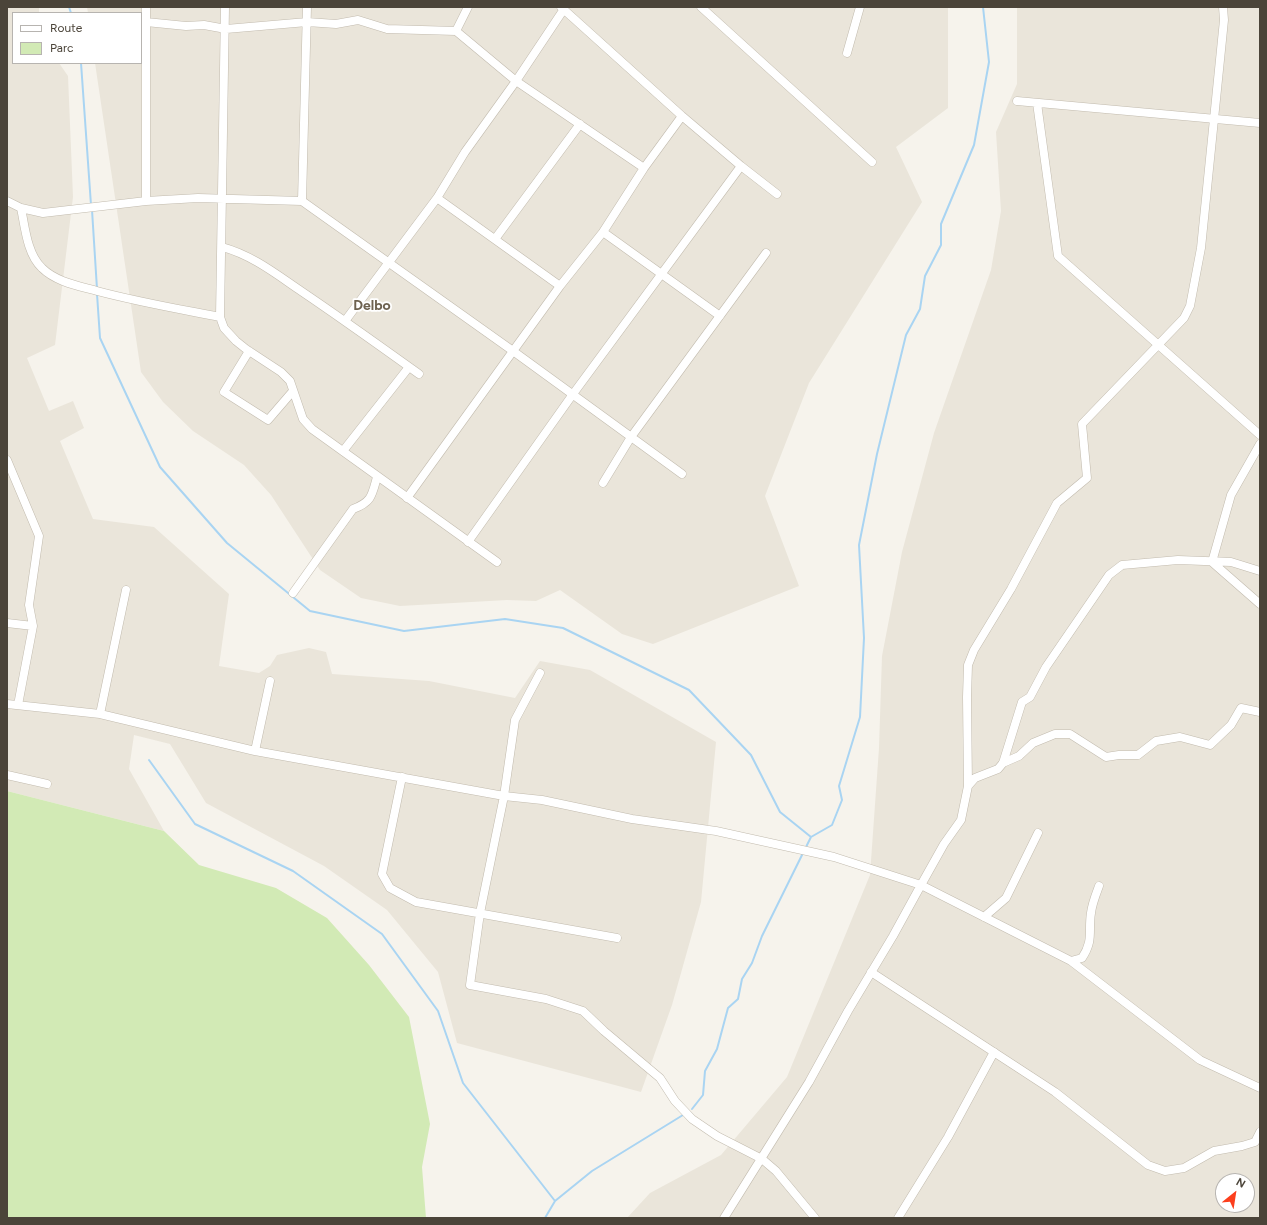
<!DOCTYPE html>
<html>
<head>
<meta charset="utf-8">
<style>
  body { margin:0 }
  #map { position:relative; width:1267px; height:1225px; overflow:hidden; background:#f6f3ec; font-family:Figtree,sans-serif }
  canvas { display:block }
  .frame { position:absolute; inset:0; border:8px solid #4b4439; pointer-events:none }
  .legend { position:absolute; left:12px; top:12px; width:130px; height:52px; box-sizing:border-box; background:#fff; border:1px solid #b7b4b0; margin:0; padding:5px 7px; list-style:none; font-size:12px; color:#4b4439 }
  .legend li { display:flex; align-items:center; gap:8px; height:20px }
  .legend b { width:20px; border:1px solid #b7b4b0 }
  .north { position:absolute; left:1215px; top:1173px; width:40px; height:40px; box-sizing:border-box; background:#fff; border:1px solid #b7b4b0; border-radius:50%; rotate:30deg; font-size:11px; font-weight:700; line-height:16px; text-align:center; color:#4b4439 }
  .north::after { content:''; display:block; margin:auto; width:14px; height:18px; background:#fc3f1d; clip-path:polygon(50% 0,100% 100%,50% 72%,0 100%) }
</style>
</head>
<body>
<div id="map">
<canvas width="1267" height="1225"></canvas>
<div class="frame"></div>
<ul class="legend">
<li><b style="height:5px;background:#fff"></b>Route</li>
<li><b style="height:11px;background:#d2eab5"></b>Parc</li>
</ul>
<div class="north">N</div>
</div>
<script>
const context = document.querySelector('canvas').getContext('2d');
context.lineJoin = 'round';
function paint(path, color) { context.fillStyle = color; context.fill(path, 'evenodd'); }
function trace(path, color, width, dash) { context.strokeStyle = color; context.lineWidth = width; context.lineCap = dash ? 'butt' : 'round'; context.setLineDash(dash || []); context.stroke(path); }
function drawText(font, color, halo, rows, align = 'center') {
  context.font = font + ' Figtree,sans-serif'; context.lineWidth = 3.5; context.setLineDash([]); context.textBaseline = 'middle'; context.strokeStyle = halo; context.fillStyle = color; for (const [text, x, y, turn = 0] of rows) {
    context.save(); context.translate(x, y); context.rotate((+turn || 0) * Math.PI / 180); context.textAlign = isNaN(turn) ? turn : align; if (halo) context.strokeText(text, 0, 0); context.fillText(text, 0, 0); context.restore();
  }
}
const residential = new Path2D(`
  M7 7H39V13H13V63H59L68 76 73 197 55 345 27 358 49 411 73 401 84 428 60 441 93 519 154 527 229 594 219 666 259 673 270 666 277 655 309 648 326 652 332 674 429 681 515 698 540 661 590 670 716 742 701 902 672 1005 641 1092 457 1043 438 972 387 910 324 866 206 803 170 744 134 735 129 769 164 831 7 791Z
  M87 7H948V108L896 147 922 202 809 383 765 496 799 586 653 644 622 634 560 590 536 601 507 600 400 606 361 598 320 570 271 495 244 465 193 431 163 402 141 372 95 63H141V13H88Z
  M1017 7H1260V1218H627L650 1193 721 1155 787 1077 870 875 879 748 882 656 902 552 934 433 991 270 1001 211 996 132 1017 84ZM1223 1181H1247V1205H1223Z`);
const green = new Path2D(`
  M7 791 164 831 199 865 276 888 327 918 369 965 409 1017 430 1124 422 1167 426 1218H7Z`);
const stream = new Path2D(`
  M69 7 71 13
  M81 63 91 205
  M92 210 97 289
  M97 294 100 338 160 467 227 543 310 611 404 631 505 619 563 628 689 690 751 755 780 812 811 837
  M149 760 195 824 293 871 382 934 438 1011 463 1083 555 1201
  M805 849 811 837 832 825 842 800 839 786 860 717 864 638 859 545 877 454 906 335 920 309 925 276 941 245V224L974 145 989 62 983 7
  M692 1109 703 1095 705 1071 717 1049 728 1008 738 999 742 979 752 963 762 936 803 853
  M545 1218 555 1201 592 1171 683 1115`);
const minor = new Path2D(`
  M146 7V201
  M225 7 220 317 224 328 236 341 246 349 281 372 290 381 303 419 312 429 497 562
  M561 7 682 116 741 166 777 194
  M701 7 872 162
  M146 22 186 26 204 25 226 29 307 22 336 24 358 20 387 29 456 31 468 7
  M456 31 516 81 644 168
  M847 53 860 7
  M1017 101 1260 123
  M1037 103 1058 256 1260 435
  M437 198 560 286
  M7 201 21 208 43 213 146 201 198 198 302 201 513 351 682 474
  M302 201 307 7
  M21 208C25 227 27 254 42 268 56 282 79 286 97 291 138 302 179 309 220 317
  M603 232 720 316
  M495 239 580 124
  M222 247C252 255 276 274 301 291 341 318 380 346 419 374
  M345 321 437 198 465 152 516 81 564 9
  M249 351 224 392 268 420 293 391
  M1260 444 1231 495 1212 562 1260 604
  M343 451 409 367
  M7 460 39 536 29 605 33 626 18 705
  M603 483 631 437 766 253
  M407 498 560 286 603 232 644 168 682 116
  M468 542 573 394 741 166
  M293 593 353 509C372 502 372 495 377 477
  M7 623 33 626
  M540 673 515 720 504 796 480 913 470 985 546 999 583 1011 604 1031 660 1078 675 1101 692 1119 717 1136 762 1159 776 1171 815 1218
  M7 704 100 714 255 751 504 796 542 800 632 819 716 831 834 857 921 885 944 844 961 820 968 786 975 778 998 769 1003 763 1022 702 1030 697 1046 667 1109 575 1122 565 1178 560 1231 562 1260 571
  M100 714 126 590
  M255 751 270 681
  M1003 763 1019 756 1033 743 1055 734H1070L1106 757 1119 755H1138L1156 741 1180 737 1210 745 1231 725 1241 708 1260 712
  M7 775 47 784
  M402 777 382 874 390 888 416 902 617 938
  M968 786 967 697 968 665 974 650 1011 589 1057 503 1087 478 1082 424 1184 318 1190 306 1201 248 1224 20 1223 7
  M984 917 1006 898 1038 833
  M1071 961 1082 958C1094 940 1088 931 1091 913 1092 904 1096 894 1099 886
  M871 972 1055 1092 1148 1165 1165 1171 1184 1168 1214 1151 1242 1146 1255 1142 1260 1132
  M724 1218 809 1082 848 1011 893 936 921 885 1071 961 1200 1060 1260 1088
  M898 1218 948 1137 994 1052`);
const quarterNames = [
  ["Delbo",372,306]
];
paint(residential, '#eae5da');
paint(green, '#d2eab5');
trace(stream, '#a9d4f2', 2);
trace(minor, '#c2bbae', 9);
trace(minor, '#fff', 8);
drawText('bold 14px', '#6e6250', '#fff', quarterNames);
</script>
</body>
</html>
